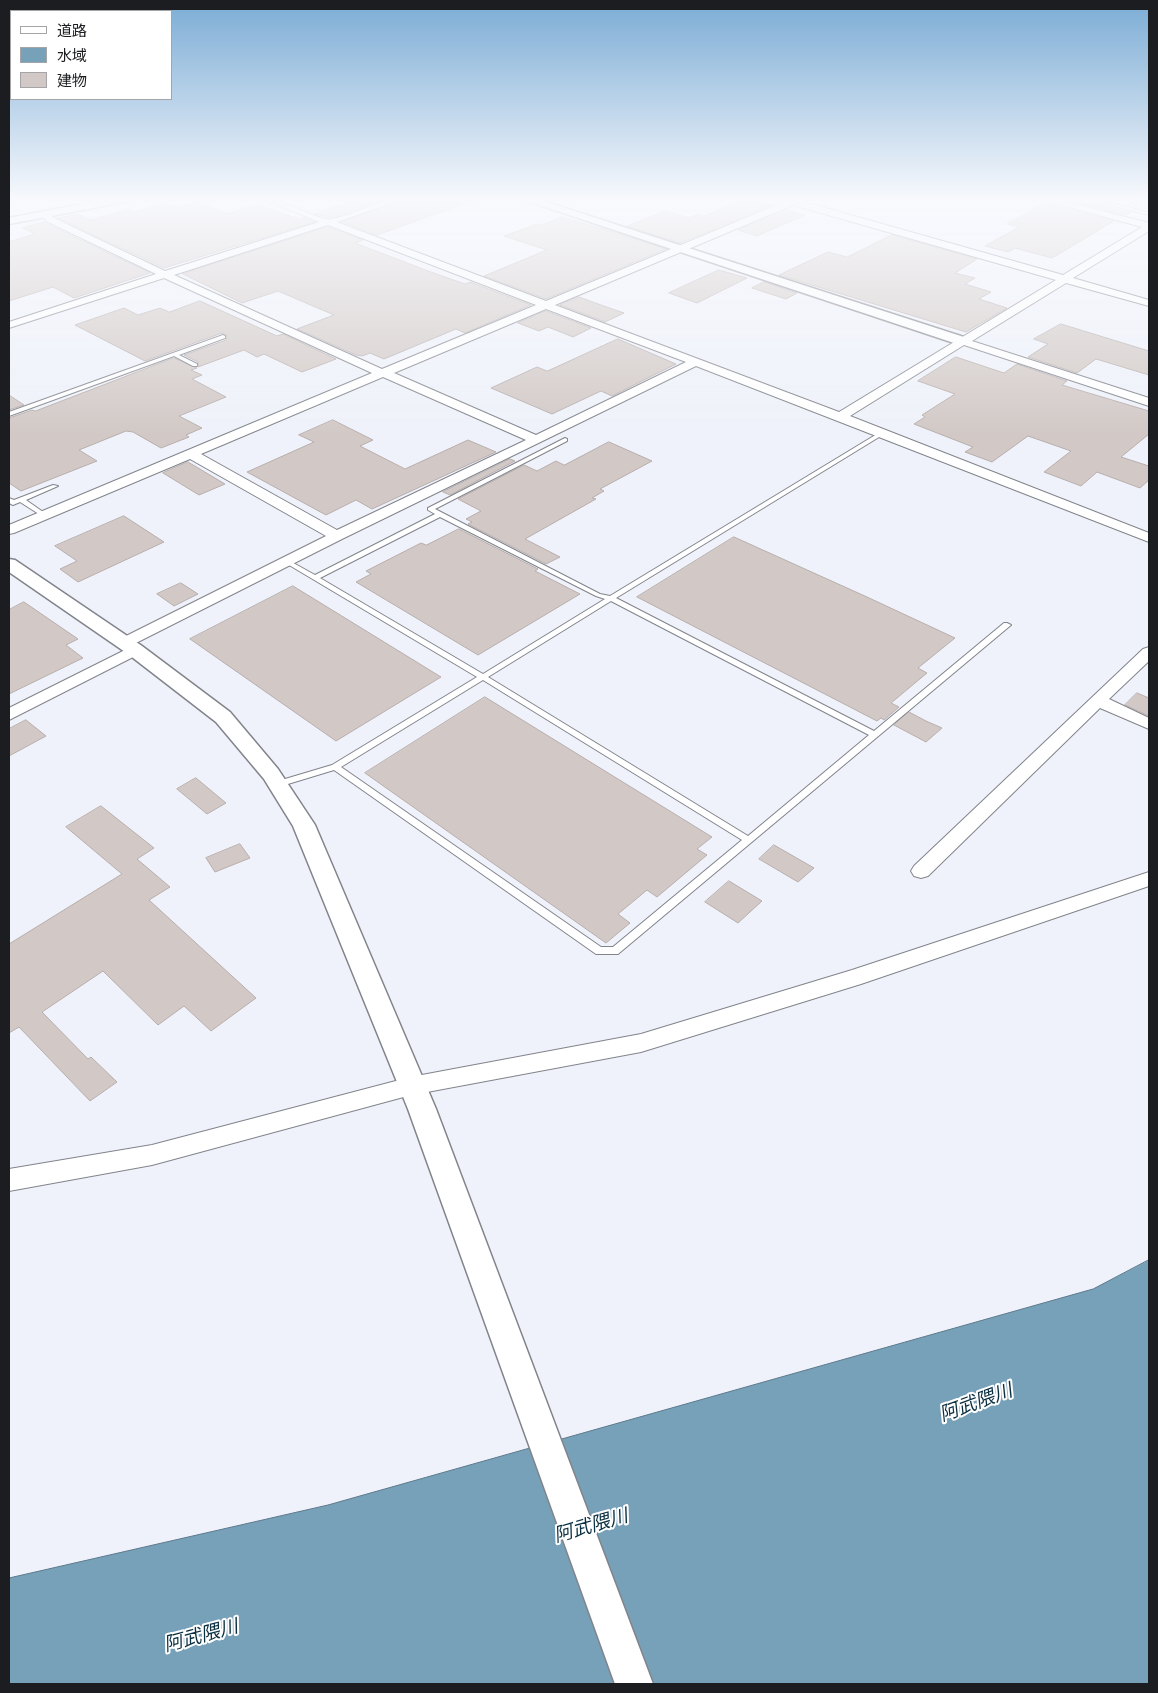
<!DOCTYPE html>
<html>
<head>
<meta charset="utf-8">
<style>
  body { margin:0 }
  #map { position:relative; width:1158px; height:1693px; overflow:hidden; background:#eff2fa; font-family:Quicksand,"Noto Sans JP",sans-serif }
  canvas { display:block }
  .frame { position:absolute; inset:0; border:10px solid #1c1d20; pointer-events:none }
  .legend { position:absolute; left:10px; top:10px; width:162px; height:90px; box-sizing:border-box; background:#fff; border:1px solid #a4a5a6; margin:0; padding:6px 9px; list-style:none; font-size:15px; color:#1c1d20 }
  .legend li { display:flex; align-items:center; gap:10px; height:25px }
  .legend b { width:25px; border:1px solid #a4a5a6 }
</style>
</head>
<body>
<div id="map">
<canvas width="1158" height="1693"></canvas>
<div class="frame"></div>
<ul class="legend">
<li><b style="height:6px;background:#fff"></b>道路</li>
<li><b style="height:14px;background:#77a1b9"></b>水域</li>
<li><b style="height:14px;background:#d2c9c6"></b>建物</li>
</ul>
</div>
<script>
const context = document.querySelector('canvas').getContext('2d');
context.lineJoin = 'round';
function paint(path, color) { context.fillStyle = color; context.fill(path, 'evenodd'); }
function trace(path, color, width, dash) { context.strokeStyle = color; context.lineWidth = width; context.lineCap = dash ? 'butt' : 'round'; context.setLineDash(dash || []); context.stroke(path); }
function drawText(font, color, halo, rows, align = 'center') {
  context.font = font + ' Quicksand,"Noto Sans JP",sans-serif'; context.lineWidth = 4; context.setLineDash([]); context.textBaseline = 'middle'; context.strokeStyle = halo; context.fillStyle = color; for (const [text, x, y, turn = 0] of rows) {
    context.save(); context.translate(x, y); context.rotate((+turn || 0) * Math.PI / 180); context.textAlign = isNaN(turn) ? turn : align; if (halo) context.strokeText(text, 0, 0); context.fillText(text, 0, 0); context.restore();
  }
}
const water = new Path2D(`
  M1149 1260V1684H9V1578L328 1505 1093 1289Z`);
const building = new Path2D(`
  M361 198H390L339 215 330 217 315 214Z
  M409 198H474L475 200 377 235 343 222Z
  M748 198 772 205 680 243 627 226 665 211 689 218 698 214 704 216Z
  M1059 198H1072L1130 213 1126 215Z
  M196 202 227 214 257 205 299 219 304 218 314 222 164 268 58 218 78 214 91 220 128 209 134 212 167 203 178 207Z
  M1046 203 1114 221 1052 258 1015 248 1008 252 985 246 1019 227 1007 224Z
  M787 210 805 215 757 236 738 230Z
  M562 217 613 232 666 249 546 299 484 276 547 250 504 236 537 224 542 225Z
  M45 222 47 224 150 273 74 298 53 287 9 301V242L35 234 23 228Z
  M328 227 363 240 355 243 428 271 465 284 470 282 531 305 465 333 456 329 384 359 370 353 362 356 356 355 297 329 334 315 278 291 242 303 183 274Z
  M892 235 977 259 955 273 975 278 965 284 991 292 979 299 1007 308 966 332 779 275 828 252 847 257Z
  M719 270 747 278 697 303 669 293Z
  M764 282 797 293 786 299 752 288Z
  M579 297 601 305 624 313 605 322 560 305Z
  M200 301 277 336 283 334 336 359 302 372 264 354 257 357 244 350 198 367V362L184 355 226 340 227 336 222 333 145 361 75 325 124 308 138 315 160 308 169 312Z
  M546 311 591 328 573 337 548 327 539 331 518 323Z
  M1061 324 1149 351V375L1096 359 1077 373 1028 357 1048 344 1034 339Z
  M618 339 676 364 612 396 601 391 552 414 491 388 537 367 547 371Z
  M956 357 1004 373 1017 364 1067 381 1062 385 1149 411V434L1121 457 1149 466V480L1140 488 1097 472 1081 486 1044 472 1071 451 1028 436 992 462 965 452 973 447 914 424 925 417 922 415 955 394 918 381Z
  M174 358 197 368 191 370 202 375 192 379 226 397 179 416 202 428 186 435 189 437 161 448 133 432 126 431 79 450 97 461 21 491 9 483V418L32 410 35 411Z
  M9 395 24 405 9 410Z
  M333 420 373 440 360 446 405 469 468 440 496 452 372 509 356 500 326 515 247 472 314 442 299 435Z
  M609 442 652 461 600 489 604 491 592 498 596 499 525 539 560 557 546 564 468 524 472 522 466 519 481 511 458 499 524 465 537 471 556 461 564 465Z
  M510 459 515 461 450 495 443 492Z
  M188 462 225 484 199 495 163 473Z
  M124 516 164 542 78 582 60 569 77 561 55 546Z
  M459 529 538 569 535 571 580 594 478 655 356 582 371 574 366 571 421 543 426 545Z
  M734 537 867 597 955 638 918 668 927 673 891 703 899 707 884 720 881 718 877 721 637 597Z
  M181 583 198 594 174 606 157 594Z
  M293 586 441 677 336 741 190 639Z
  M24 602 78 639 66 645 83 658 9 694V610Z
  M1137 693 1149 698V716L1125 705Z
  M485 697 712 837 697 849 707 855 657 897 647 890 618 914 630 923 606 943 365 773Z
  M909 712 926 721 942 728 926 742 894 725Z
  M26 720 46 736 9 756V729Z
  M196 778 226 803 207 814 177 789Z
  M101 806 154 848 137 859 170 887 149 900 256 998 211 1031 184 1006 158 1025 103 971 42 1012 88 1059 91 1057 117 1082 90 1101 19 1027 9 1033V944L122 874 66 827Z
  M240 844 250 858 215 872 206 858Z
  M774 845 814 868 798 882 759 859Z
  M729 881 762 901 738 923 705 902Z`);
const service = new Path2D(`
  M1082 198H1089L1127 207 1140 198H1145L1131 208 1149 213V215Z
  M223 335 225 336V338L179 355 197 364V366H193L174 356 9 416V412Z
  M882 431 885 433 884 434 616 598 874 731 1004 623H1007L1011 625 618 954H596L334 770 278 787 274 784 275 782 332 765 477 677 284 562V560H288L315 575 435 514 428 510V508L565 438 567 439V441L435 509 600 594 610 596ZM440 517 596 596 605 599 483 674 320 578ZM611 601 869 735 748 836 488 677ZM483 680 742 840 613 947H601L341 767Z
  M53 485 58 486 26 500 46 514V516H42L20 502 13 505 9 503V498L14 500Z`);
const minor = new Path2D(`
  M261 198C283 198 316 220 330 219 355 216 378 198 407 198L337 222 546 301 784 202V198H805L801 201 1063 275 1142 227 1036 198H1051L1149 223V231L1073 278 1149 300V306L1066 283 972 341 1149 398V406L964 345 850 416 1149 533V542L696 366 342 539 130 646H118L116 643 118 640 326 536 190 459 14 533 9 534V525L372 373 164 278 9 328V322L156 274 48 222 40 215 48 213 54 218 165 271 319 222ZM793 205 1056 280 839 412 555 305ZM328 225 536 305 382 369 174 275ZM546 309 686 362 536 435 394 373ZM383 377 526 440 337 530 201 454Z
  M135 645 141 647 143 650 141 653 9 720V708Z
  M1149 647V661L1109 699 1149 718V729L1100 708 928 876 921 878 914 876 911 871 914 866 1143 649Z
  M1149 872V886L861 984 641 1052 411 1095 152 1165 9 1191V1169L152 1145 411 1077 641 1034 852 970Z`);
const tertiary = new Path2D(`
  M113 198H135L130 201 9 224V218Z
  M518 198H534L967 338 969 341 962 345 957 344Z
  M9 559 15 560 142 646 230 712 278 769 315 825 436 1109 653 1684H615L408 1109 293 826 264 779 216 722 128 654 9 572Z`);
const nearWaternames = [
  ["阿武隈川",976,1403,-20],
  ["阿武隈川",591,1526,-16],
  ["阿武隈川",201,1636,-15]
];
paint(water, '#77a1b9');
trace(water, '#5c798b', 1);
paint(building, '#d2c9c6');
trace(building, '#b7aeac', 1);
trace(service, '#81848b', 2);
trace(minor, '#81848b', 2);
trace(tertiary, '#81848b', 3);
paint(service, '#fff');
paint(minor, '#fff');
paint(tertiary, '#fff');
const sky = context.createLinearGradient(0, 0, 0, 435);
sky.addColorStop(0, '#7bacd5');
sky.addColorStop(0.46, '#f8f9fd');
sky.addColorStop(1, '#f8f9fd00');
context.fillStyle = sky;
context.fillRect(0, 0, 1158, 435);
drawText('italic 19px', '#092f41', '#fff', nearWaternames);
</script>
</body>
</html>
